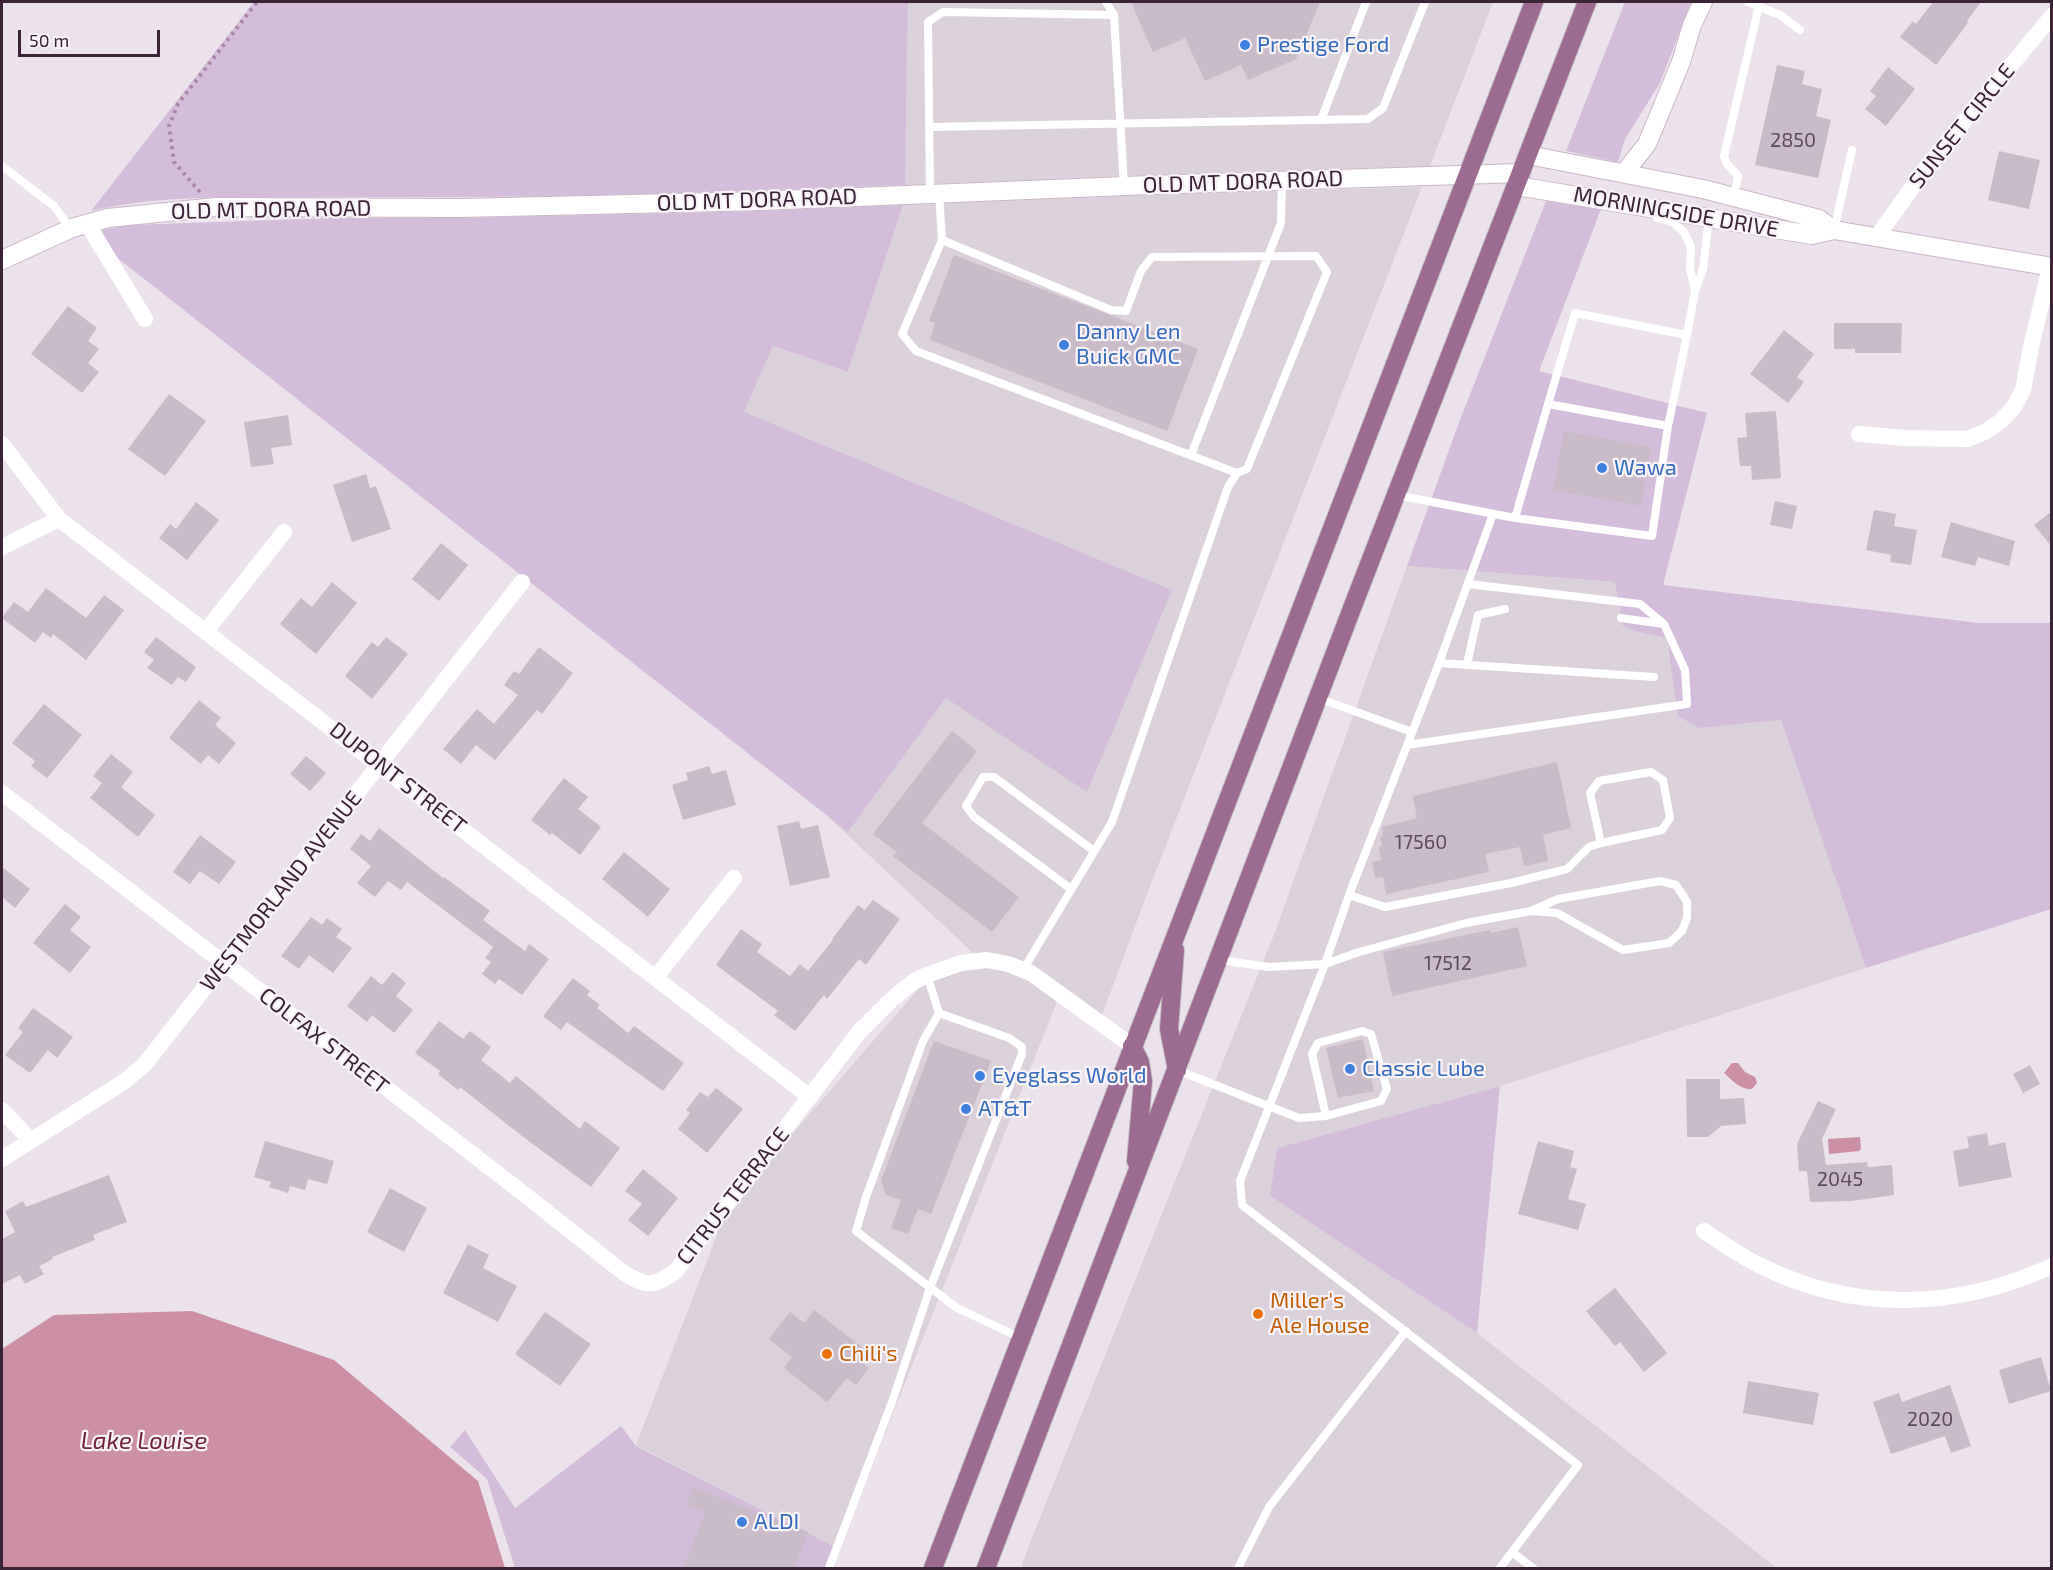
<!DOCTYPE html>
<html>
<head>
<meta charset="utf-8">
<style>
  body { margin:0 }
  #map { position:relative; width:2053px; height:1570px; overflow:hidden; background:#ebe2eb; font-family:"Exo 2",sans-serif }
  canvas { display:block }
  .frame { position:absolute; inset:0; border:3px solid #3b2436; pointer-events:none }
  .scale { position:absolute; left:18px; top:30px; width:142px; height:27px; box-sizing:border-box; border:3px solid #3b2436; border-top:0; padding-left:8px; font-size:18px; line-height:21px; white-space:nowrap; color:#3b2436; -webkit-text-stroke:4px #f8f3f8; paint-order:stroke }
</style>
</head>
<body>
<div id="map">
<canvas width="2053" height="1570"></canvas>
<div class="frame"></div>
<div class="scale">50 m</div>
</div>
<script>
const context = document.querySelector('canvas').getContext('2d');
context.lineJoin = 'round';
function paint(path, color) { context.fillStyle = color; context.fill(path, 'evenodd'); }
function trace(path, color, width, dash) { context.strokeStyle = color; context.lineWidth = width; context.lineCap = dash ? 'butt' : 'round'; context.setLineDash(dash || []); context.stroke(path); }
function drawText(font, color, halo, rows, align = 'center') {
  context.font = font + ' "Exo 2",sans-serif'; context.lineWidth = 4.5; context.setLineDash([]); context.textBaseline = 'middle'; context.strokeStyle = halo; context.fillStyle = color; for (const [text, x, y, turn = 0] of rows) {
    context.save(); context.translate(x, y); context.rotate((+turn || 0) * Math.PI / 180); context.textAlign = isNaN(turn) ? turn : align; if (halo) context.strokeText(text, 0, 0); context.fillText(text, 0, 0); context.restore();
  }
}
const built = new Path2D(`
  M908 2H1493L1430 166 1148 175 905 185Z
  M1422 187 1147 894 1099 1023 1058 999 839 1549 636 1445 727 1209 927 979 966 966 988 967 822 811 848 831 946 698 1171 590 744 412 773 346 848 372 903 205 1152 195Z
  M1407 566 1615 582 1637 632 1667 638 1700 728 1781 720 1866 968 1500 1086 1277 1148 1270 1196 1477 1333 1777 1568H1021L1031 1540 1275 932Z`);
const green = new Path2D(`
  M254 2H908L905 185C750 191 594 197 439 197 383 197 327 197 271 197 212 197 149 197 91 211Z
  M1625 2H1691L1660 83 1625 139 1618 162 1566 151Z
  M1546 201 1601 209 1539 371 1707 413 1663 585 1979 623H2051V909L1866 968 1781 720 1699 728 1678 716 1667 638 1638 632 1623 626 1615 582 1407 566 1458 425Z
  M903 205 848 372 773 346 744 412 1172 590 1087 792 946 698 848 832 87 234 112 228 132 225 331 218H462L761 211Z
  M1500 1086 1477 1333 1270 1196 1277 1148Z
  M621 1426 636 1446 839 1549 831 1568H515L487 1479 450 1447 465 1430 515 1508Z`);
const water = new Path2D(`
  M1732 1063H1738L1745 1072 1755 1077 1757 1083 1752 1089C1740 1090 1732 1080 1724 1073Z
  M1860 1137 1861 1149 1859 1151 1829 1154 1828 1139Z
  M192 1311 334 1360 478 1481 505 1568H2V1349L54 1315Z`);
const building = new Path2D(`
  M1131 2H1320L1296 59 1248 80 1241 65 1205 81 1185 38 1153 52Z
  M1933 2H1981L1967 21 1968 23 1936 65 1900 37 1913 21 1916 24Z
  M1777 65 1805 71 1802 84 1822 89 1816 116 1831 120 1818 178 1755 165Z
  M1888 67 1915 89 1886 126 1865 109 1876 96 1870 91Z
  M1999 151 2040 160 2029 209 1988 200Z
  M954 255 1198 349 1167 431 930 340 935 323 929 321Z
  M68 306 97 328 88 341 99 349 88 363 99 372 82 393 31 354Z
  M1834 323H1902L1901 353H1855V349H1834Z
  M1784 330 1814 354 1797 377 1804 382 1788 403 1750 374Z
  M169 394 206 421 165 476 128 449Z
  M1776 411 1781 478 1752 480 1751 466H1740L1737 438 1747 437 1745 413Z
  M288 415 292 445 271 448 274 464 251 467 244 422Z
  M1564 431 1651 447 1641 506 1553 490Z
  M366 474 370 488 376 486 391 529 352 542 333 485Z
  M1775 501 1797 506 1792 529 1770 525Z
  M196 502 219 520 187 560 159 538 170 524 176 529Z
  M1874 510 1896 514 1894 526 1917 530 1911 565 1890 562 1891 555 1866 550Z
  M2052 511V547L2034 525Z
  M1951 522 2015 541 2009 566 1978 557 1975 566 1941 557Z
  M441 543 468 565 439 601 412 579Z
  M332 582 357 603 316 654 280 624 301 598 312 607Z
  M46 588 86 618 104 595 124 610 86 660 53 634 51 638 43 632 35 643 2 618 14 602 28 612Z
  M156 637 196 667 186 682 178 677 172 685 147 668 154 660 144 652Z
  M386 637 408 654 372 699 345 676 372 642 378 647Z
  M539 647 573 673 542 714 537 710 495 760 476 745 461 764 443 749 477 709 494 724 518 695 504 685 514 671 519 674Z
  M199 700 221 718 215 725 236 743 219 764 208 755 201 764 169 738Z
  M44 704 82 735 47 778 31 766 35 761 12 743Z
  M952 731 977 751 922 823 1019 897 992 932 893 856 897 852 873 834Z
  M111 754 133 772 121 787 155 815 138 837 90 798 102 783 93 776Z
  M306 756 326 773 310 791 290 774Z
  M1557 762 1571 828 1543 835 1548 861 1524 866 1520 847 1485 854 1489 872 1386 894 1383 877 1375 878 1372 862 1381 860 1379 847 1382 846 1380 837 1383 836 1382 827 1417 818 1413 796Z
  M709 766 712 774 726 770 736 805 683 820 672 785 688 780 686 773Z
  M564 778 588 797 578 809 601 827 580 855 552 833 550 835 531 820Z
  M799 821 801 829 818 825 830 877 790 886 777 826Z
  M379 828 443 878 444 877 490 911 483 920 525 951 529 944 549 959 522 995 499 979 495 984 482 974 491 962 485 958 493 947 407 882 401 890 388 881 375 897 357 883 371 866 350 849 361 834 370 841Z
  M200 835 236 862 219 884 200 871 190 884 173 872Z
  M624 852 670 889 648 917 602 879Z
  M2 867 30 889 15 908 2 897Z
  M873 900 900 919 866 965 859 959 827 999 824 995 795 1031 774 1015 778 1011 716 965 741 929 762 944 757 952 790 976 800 964 808 971 833 940 832 939 858 905 865 910Z
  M65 904 81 917 70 930 91 947 70 973 33 943Z
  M311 917 322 925 327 918 342 929 336 937 352 948 333 973 309 955 299 969 281 956Z
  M1518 927 1527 966 1392 996 1383 952 1490 930 1491 933Z
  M393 972 406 983 396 996 413 1010 394 1033 372 1015 367 1022 347 1006 371 976 382 985Z
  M573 978 590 991 587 995 600 1005 597 1008 628 1033 634 1026 684 1063 663 1091 567 1022 561 1030 543 1016Z
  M33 1008 73 1037 57 1058 48 1050 30 1073 5 1055 23 1032 18 1028Z
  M439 1021 463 1039 470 1031 491 1047 481 1060 510 1083 516 1076 580 1129 585 1121 620 1148 591 1187 522 1136 460 1087 458 1090 438 1074 440 1071 415 1053Z
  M1363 1039 1374 1091 1338 1098 1326 1048Z
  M934 1041 991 1061 931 1214 918 1209 908 1234 891 1228 901 1200 886 1195 881 1181Z
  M2030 1065 2040 1084 2023 1093 2013 1074Z
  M1686 1079H1720V1099L1744 1098 1746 1124 1721 1126 1708 1137H1687Z
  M716 1088 743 1109 707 1153 678 1129 690 1113 686 1110 700 1092 708 1097Z
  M1818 1101 1836 1109 1822 1139 1826 1165 1867 1162 1868 1167 1892 1165 1894 1195 1852 1201 1810 1202 1807 1171H1799L1797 1144Z
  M1987 1133 1989 1146 2005 1142 2012 1177 1959 1187 1953 1151 1969 1148 1967 1137Z
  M265 1141 334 1161 327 1184 308 1179 305 1190 290 1186 288 1193 269 1187 271 1182 254 1177Z
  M1538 1141 1574 1151 1570 1167 1577 1169 1568 1199 1586 1204 1578 1230 1518 1214Z
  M643 1169 678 1198 648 1236 628 1220 642 1204 625 1191Z
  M109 1175 127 1222 93 1235 95 1240 52 1257 53 1259 39 1266 44 1274 25 1284 20 1275 2 1284V1239L15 1232 5 1211 23 1201 26 1207Z
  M390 1188 427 1208 404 1252 367 1232Z
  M468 1244 489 1255 483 1268 517 1286 498 1322 443 1293Z
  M1615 1288 1667 1353 1644 1372 1620 1342 1615 1346 1586 1311Z
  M814 1310 867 1351 860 1361 869 1368 856 1385 847 1378 827 1402 784 1368 792 1357 769 1339 790 1312 804 1323Z
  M545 1312 591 1344 560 1386 515 1354Z
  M2041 1357 2051 1391 2009 1404 1999 1370Z
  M1748 1381 1819 1393 1813 1425 1743 1413Z
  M1950 1385 1971 1446 1951 1453 1945 1436 1891 1454 1873 1402 1899 1393 1902 1402Z
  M693 1487 808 1532 794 1569H683L705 1512 686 1505Z`);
const path = new Path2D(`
  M200 192 174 162 169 126 178 104 257 2`);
const lane = new Path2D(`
  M1106 2 1114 15 1124 186
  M1748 2 1780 15 1800 30
  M1321 120 1366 2
  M929 127 1368 119 1383 108 1425 2
  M2 166 54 206 70 228
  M939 193 942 240 1111 310 1126 311 1141 271 1152 257 1316 256 1327 272 1247 469 1237 473 1228 487 1112 822 1023 970
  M930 194 928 22 943 12 1114 15
  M1734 197 1738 176 1727 164 1724 156 1759 6
  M1657 218 1672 222 1684 232 1691 247 1690 269 1695 290
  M1834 230 1852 150
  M942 240 902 334 916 351 1237 473
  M1687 335 1668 426 1548 404 1575 313 1687 335 1695 291 1703 269 1709 218
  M1191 455 1281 223 1282 181
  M1396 495 1515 518 1548 404
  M1493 514 1439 663 1349 895 1325 964 1240 1181 1242 1205 1578 1465 1500 1568
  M1515 518 1652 536 1668 426
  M1621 618 1663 624
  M1439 663 1654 677
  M1467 664 1478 615 1505 609
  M1318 698 1412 732
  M1407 745 1687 704 1685 670 1664 624 1640 604 1468 584
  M1071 889 974 817 966 806 983 777H994L1094 851
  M1349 895 1385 907 1511 883 1567 869 1589 847 1601 843 1662 830 1670 818 1663 780 1651 772 1599 781 1590 793 1601 843
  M1219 960 1269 967 1325 964 1359 952 1466 923 1531 911 1557 913 1623 950 1669 943 1682 931 1687 918V902L1676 885 1660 881 1558 899 1531 911
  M927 975 939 1013 923 1041 866 1197 856 1231 957 1308 1021 1338
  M1177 1070 1299 1118 1326 1116 1381 1101 1387 1089 1371 1034 1362 1031 1318 1043 1312 1054 1326 1116
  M1513 1553 1533 1568
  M829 1568 892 1402 930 1288 1022 1054V1047L1009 1038 939 1013
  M1238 1568 1269 1507 1406 1331`);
const street = new Path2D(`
  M87 223 145 319
  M1876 238 1932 160 2052 16
  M1859 434 1905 438 1967 439 1985 432 2001 421 2014 407 2023 390 2031 347 2050 267
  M2 444 59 519 810 1097
  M2 547 59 519
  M206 631 284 532
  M2 793 510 1183 624 1273C647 1287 652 1287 675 1272L860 1031 892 999 913 982 927 975 961 963 987 960 1008 964 1031 973 1132 1046
  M656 977 734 878
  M2 1110 31 1141
  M2 1159 125 1081 145 1064 522 582
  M1704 1231C1722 1243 1740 1256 1759 1265 1854 1313 1956 1310 2052 1266`);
const secondary = new Path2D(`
  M1528 155 1703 189 1819 219 1834 230
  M1624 173 1647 144 1681 62 1692 25 1703 2
  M1517 186 1812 235 1834 230 2052 267
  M2 260 72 228 108 218 216 207 461 208 759 201 1150 185 1521 173`);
const primary = new Path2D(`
  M1175 950 1169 1029 1177 1070
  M1132 1046 1140 1062 1143 1081 1136 1161
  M933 1568 1534 2
  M986 1568 1354 603 1587 2`);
const markers = [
  [1245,45,6,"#3f7fe0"],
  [1064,345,6,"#3f7fe0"],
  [1602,468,6,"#3f7fe0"],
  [1350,1069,6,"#3f7fe0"],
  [980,1076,6,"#3f7fe0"],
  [966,1109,6,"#3f7fe0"],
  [1258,1314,6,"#e8710a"],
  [827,1354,6,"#e8710a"],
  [742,1522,6,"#3f7fe0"]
];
const numberNames = [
  ["2850",1793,140],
  ["17560",1421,842],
  ["17512",1448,963],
  ["2045",1840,1179],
  ["2020",1930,1419]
];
const shopNames = [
  ["Prestige Ford",1257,45],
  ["Danny Len",1076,332],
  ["Buick GMC",1076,357],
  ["Wawa",1614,468],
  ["Classic Lube",1362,1069],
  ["Eyeglass World",992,1076],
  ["AT&T",978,1109],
  ["ALDI",754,1522]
];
const streetNames = [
  ["SUNSET CIRCLE",1962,126,-51],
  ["OLD MT DORA ROAD",1243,182,-2],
  ["OLD MT DORA ROAD",757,200,-2],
  ["OLD MT DORA ROAD",271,210,-1],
  ["MORNINGSIDE DRIVE",1676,212,10],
  ["DUPONT STREET",398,778,38],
  ["WESTMORLAND AVENUE",281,891,-52],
  ["COLFAX STREET",324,1041,38],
  ["CITRUS TERRACE",733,1196,-52]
];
const foodNames = [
  ["Miller's",1270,1301],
  ["Ale House",1270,1326],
  ["Chili's",839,1354]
];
const waterNames = [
  ["Lake Louise",144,1441]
];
paint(built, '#dbd1da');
paint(green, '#d4bddb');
paint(water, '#cc8fa4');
paint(building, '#c9bbc8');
trace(secondary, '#cab6c7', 20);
trace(primary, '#c4bdc3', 20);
trace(path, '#ac85a5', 4, [3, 4.5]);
trace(lane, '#fff', 8);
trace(street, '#fff', 16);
trace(secondary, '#fff', 18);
trace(primary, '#9d6a91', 18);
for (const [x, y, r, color] of markers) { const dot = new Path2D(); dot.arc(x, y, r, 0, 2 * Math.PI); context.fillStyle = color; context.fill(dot); trace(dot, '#f8f3f8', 2); }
drawText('20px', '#5e4a5a', null, numberNames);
drawText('22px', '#366cbe', '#f8f3f8', shopNames, 'left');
drawText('22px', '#3b2436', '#f8f3f8', streetNames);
drawText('22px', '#c56008', '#f8f3f8', foodNames, 'left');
drawText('italic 24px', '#72233d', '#f8f3f8', waterNames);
</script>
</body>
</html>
